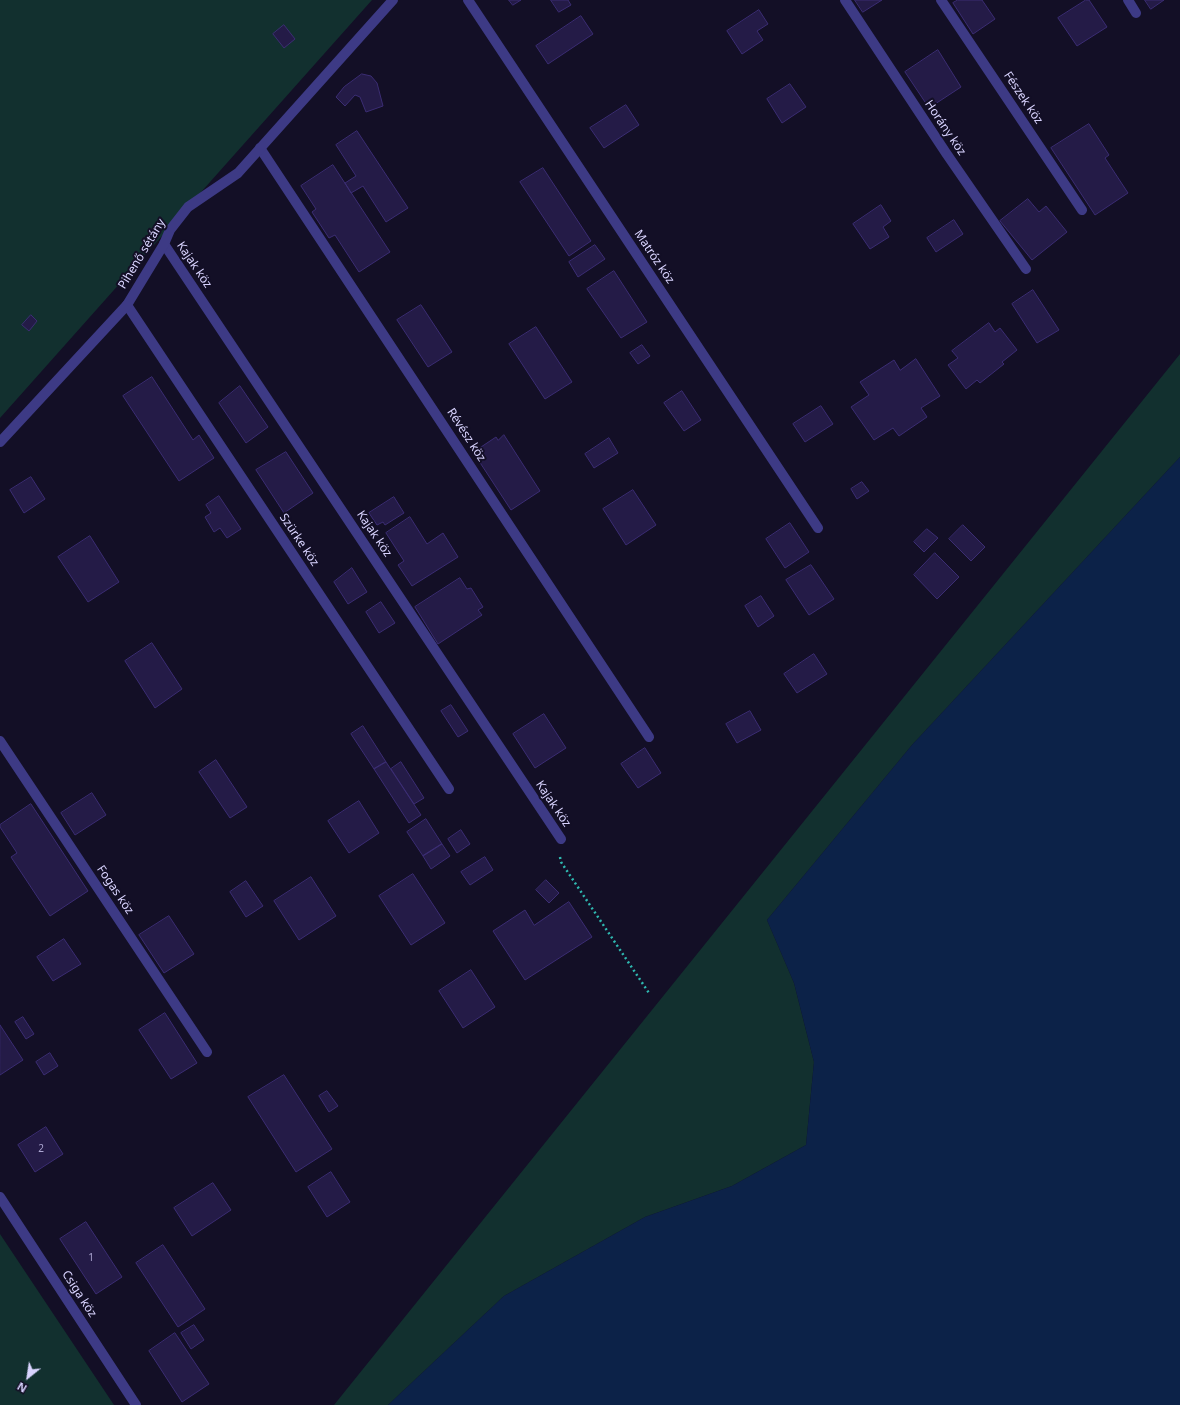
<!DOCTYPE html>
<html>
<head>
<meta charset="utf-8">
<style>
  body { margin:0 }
  #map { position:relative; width:1180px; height:1405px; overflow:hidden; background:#130f26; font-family:"Noto Sans",sans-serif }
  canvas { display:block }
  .north { position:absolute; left:8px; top:1357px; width:40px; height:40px; -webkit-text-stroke:3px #130f26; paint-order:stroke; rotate:210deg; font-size:11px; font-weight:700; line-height:16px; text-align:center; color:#d9d4ff }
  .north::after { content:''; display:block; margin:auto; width:14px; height:18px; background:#d9d4ff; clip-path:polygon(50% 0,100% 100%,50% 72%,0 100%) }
</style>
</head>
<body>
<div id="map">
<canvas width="1180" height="1405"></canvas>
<div class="north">N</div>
</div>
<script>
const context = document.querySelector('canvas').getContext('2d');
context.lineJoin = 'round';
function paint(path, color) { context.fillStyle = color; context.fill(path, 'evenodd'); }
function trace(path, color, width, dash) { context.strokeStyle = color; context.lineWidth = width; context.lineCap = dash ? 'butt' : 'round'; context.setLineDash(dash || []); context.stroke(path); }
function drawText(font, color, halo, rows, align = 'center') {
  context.font = font + ' "Noto Sans",sans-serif'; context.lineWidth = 4; context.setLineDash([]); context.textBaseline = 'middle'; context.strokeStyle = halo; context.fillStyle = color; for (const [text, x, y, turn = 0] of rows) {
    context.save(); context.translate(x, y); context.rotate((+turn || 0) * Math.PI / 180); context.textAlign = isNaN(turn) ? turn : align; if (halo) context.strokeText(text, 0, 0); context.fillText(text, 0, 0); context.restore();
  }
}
const green = new Path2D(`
  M0 0H372L0 418Z
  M1180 354V457L912 745 767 920 794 983 814 1062 806 1145 732 1186 645 1217 504 1296 388 1405H334Z
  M0 1234 114 1405H0Z`);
const water = new Path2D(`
  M1180 457V1405H388L504 1296 645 1217 732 1186 806 1145 814 1062 794 983 767 920 912 745Z`);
const building = new Path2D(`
  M509 0H521L513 5Z
  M551 0H568L571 5 559 12Z
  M855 0H882L863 12Z
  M958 0H982L995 19 973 34 953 3Z
  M1086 0H1089L1107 27 1077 46 1058 18Z
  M1145 0H1164L1151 9Z
  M759 10 768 24 757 31 763 40 742 54 727 31Z
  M581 16 593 34 548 64 536 46Z
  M284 25 295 39 284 48 273 34Z
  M938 50 961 87 929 108 905 72Z
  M362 74 371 76 377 83 383 106 366 112 360 97 355 95 345 106 336 97 344 87Z
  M790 84 806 107 782 123 767 99Z
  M626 105 639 125 604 148 590 128Z
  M1089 124 1109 155 1105 158 1128 193 1095 215 1051 148Z
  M357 131 408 208 386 222 363 186 351 193 345 183 356 176 336 145Z
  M333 165 390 252 359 272 335 235 329 238 312 212 316 209 301 186Z
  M543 168 591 241 569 256 520 182Z
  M1028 199 1039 212 1046 206 1067 232 1032 260 1000 221Z
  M881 205 891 221 883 227 889 237 870 249 853 224Z
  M954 220 963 234 936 252 927 238Z
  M595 245 605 259 578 277 569 262Z
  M614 271 647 322 621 338 587 289Z
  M1033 290 1059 330 1037 343 1012 304Z
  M421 305 452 352 428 367 397 320Z
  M31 315 37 321 29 331 22 325Z
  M989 323 995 332 1000 328 1017 350 1002 362 1004 364 980 383 977 380 966 389 948 365 958 358 952 351Z
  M536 327 572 382 545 399 509 344Z
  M642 345 650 356 638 364 630 353Z
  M916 359 940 396 921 408 927 417 899 436 893 428 874 440 851 407 869 395 860 382 894 360 900 370Z
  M152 377 193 440 199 435 214 458 179 481 123 396Z
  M240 386 268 427 246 443 219 403Z
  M682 391 701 420 684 431 664 403Z
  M821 406 833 424 805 442 793 424Z
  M504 435 540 491 511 510 477 458 482 455 478 449 496 437 498 440Z
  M609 438 618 453 594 468 585 454Z
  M286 452 313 493 284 513 256 470Z
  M31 477 45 499 24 513 10 490Z
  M862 482 869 491 857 499 851 489Z
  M633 490 656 525 626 545 603 509Z
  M219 496 241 529 227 538 220 528 214 532 205 517 211 513 206 505Z
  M394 497 404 513 385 525 383 522 377 525 369 513Z
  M410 517 427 544 443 533 458 557 412 586 398 565 404 561 386 533Z
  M790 523 809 552 785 568 766 539Z
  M963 525 985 547 971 561 949 539Z
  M927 529 938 538 924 552 914 542Z
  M90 536 119 582 88 602 58 557Z
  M935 553 959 577 937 599 914 575Z
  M811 565 834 599 809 615 786 580Z
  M352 568 367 592 348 604 334 582Z
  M460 578 467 589 471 588 483 607 478 610 482 615 438 644 415 607Z
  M761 596 774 616 758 627 745 606Z
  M381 602 395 623 379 633 366 612Z
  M152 643 182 689 155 708 125 661Z
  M814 654 827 674 797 693 784 674Z
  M451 705 468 731 458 737 441 711Z
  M750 711 761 730 737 743 726 724Z
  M544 714 566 748 535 768 513 734Z
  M363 726 386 762 374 769 351 734Z
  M645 748 661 773 638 788 621 764Z
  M216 760 247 807 230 818 199 772Z
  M386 762 421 815 409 823 374 769Z
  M401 762 424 798 414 804 391 769Z
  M92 793 106 815 75 835 61 813Z
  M359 801 379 833 349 853 328 821Z
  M31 804 88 891 50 916 11 857 17 853 0 827V825Z
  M426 819 442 844 423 856 407 832Z
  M461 830 470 844 457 853 448 839Z
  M442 844 450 856 431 869 423 856Z
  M485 857 493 870 470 885 461 872Z
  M413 874 445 923 411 945 379 896Z
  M311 877 336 916 299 940 274 901Z
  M546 880 559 893 549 903 536 890Z
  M246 881 263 906 246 917 230 892Z
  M569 902 592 937 525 980 493 931 525 910 534 925Z
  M169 916 194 954 164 973 139 935Z
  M64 939 81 964 53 981 37 957Z
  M471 970 495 1007 463 1028 439 991Z
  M165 1013 197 1063 171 1079 139 1030Z
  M23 1017 34 1034 26 1039 15 1022Z
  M0 1025 23 1060 0 1075Z
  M50 1053 58 1066 44 1075 36 1062Z
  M284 1075 332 1149 296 1172 248 1097Z
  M327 1091 338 1106 329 1112 319 1096Z
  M46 1127 63 1154 35 1172 18 1145Z
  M331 1172 350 1202 327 1217 308 1187Z
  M213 1183 231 1210 192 1236 174 1208Z
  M86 1222 122 1277 96 1294 60 1239Z
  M163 1245 205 1309 178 1327 136 1263Z
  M194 1325 204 1340 191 1349 181 1333Z
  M175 1333 209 1384 182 1402 149 1351Z`);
const path = new Path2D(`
  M560 857 561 862 649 993`);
const service = new Path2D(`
  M468 0 818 528
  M845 0 946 153 1026 269
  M941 0 1082 210
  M1128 0 1136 13
  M260 148 649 737
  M164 244 561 839
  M127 305 449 789
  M0 741 207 1052`);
const minor = new Path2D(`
  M0 442 127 305 164 244 170 230 188 207 238 173 393 0
  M0 1197 136 1405`);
const numberNames = [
  ["2",41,1149],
  ["1",91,1258]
];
const streetNames = [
  ["Fészek köz",1023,98,56],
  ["Horány köz",945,128,56],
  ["Pihenő sétány",142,254,-59],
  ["Matróz köz",654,257,56],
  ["Kajak köz",194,265,56],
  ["Révész köz",466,435,57],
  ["Kajak köz",374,534,56],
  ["Szürke köz",299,540,56],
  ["Kajak köz",553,804,56],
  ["Fogas köz",115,890,56],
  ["Csiga köz",79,1294,57]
];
paint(green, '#12302f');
paint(water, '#0c2248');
paint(building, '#241b47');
trace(building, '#3b2d73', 1);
trace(path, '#2fb8b0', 2.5, [2, 3]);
trace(service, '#3d3a85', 10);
trace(minor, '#3d3a85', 10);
drawText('10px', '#aca6d1', null, numberNames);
drawText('12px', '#d9d4ff', '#130f26', streetNames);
</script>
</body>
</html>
